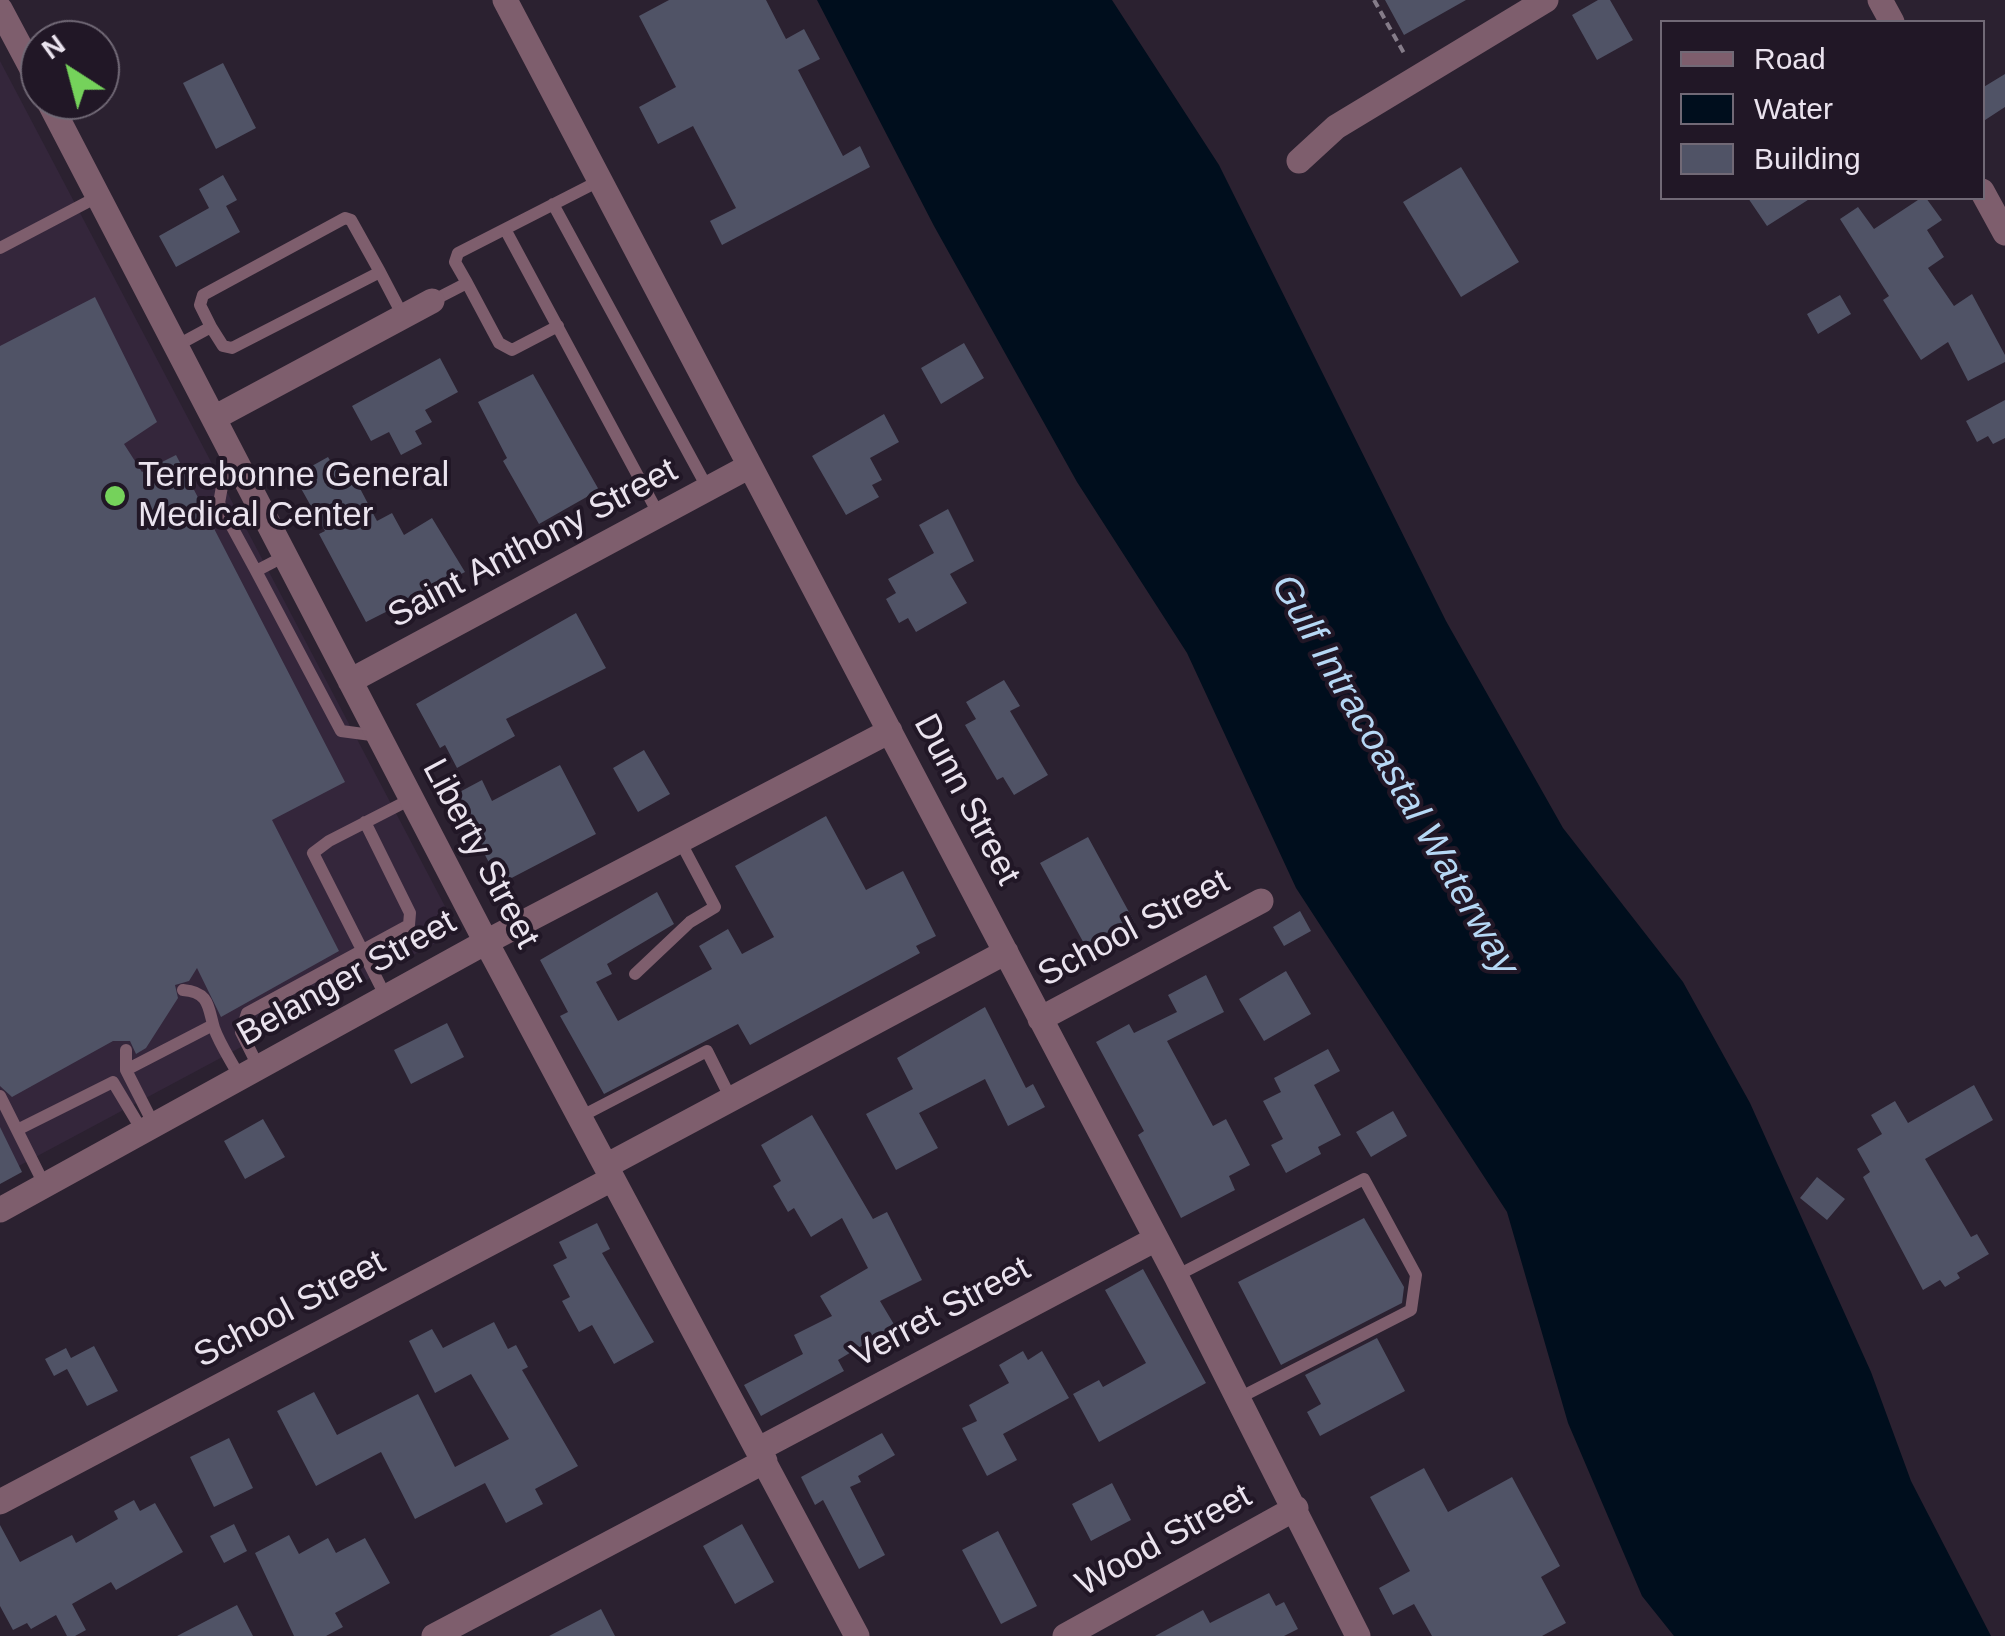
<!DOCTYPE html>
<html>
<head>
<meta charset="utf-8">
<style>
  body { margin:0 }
  #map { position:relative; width:2005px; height:1636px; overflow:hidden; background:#2b2130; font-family:Arial,sans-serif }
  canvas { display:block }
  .legend { position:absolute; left:1660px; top:20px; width:325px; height:180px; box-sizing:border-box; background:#211726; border:2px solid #716976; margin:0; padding:12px 18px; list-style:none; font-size:30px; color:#eae3ee }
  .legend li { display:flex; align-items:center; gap:20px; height:50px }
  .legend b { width:50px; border:2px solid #716976 }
  .north { position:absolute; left:20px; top:20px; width:100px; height:100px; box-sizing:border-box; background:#211726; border:2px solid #716976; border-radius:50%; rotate:324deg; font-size:28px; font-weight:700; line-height:40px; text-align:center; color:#eae3ee }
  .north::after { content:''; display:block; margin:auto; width:35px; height:45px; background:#75d25b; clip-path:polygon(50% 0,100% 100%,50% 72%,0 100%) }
</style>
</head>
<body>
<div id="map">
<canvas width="2005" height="1636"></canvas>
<ul class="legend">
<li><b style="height:12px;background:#7e5e6d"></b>Road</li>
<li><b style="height:28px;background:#000e1d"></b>Water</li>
<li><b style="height:28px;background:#505366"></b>Building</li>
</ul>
<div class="north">N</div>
</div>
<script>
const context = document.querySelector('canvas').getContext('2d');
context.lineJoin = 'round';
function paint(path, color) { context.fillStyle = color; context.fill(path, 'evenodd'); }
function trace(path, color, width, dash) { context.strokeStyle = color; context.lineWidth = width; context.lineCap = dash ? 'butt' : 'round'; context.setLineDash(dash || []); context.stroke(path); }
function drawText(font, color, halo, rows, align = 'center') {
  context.font = font + ' Arial,sans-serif'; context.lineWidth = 8; context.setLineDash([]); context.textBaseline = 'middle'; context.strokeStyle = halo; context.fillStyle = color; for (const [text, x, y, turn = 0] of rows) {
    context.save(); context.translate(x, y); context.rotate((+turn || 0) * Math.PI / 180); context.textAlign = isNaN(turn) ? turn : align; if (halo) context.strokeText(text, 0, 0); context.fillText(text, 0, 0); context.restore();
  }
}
const built = new Path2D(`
  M0 61 458 931 0 1176Z`);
const water = new Path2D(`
  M817 0H1112L1219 165 1446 621 1563 828 1683 982 1750 1103 1871 1372 1911 1481 1991 1636H1674L1642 1596 1568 1423 1507 1212 1296 888 1187 653 1077 482 934 226Z`);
const building = new Path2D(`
  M669 0H766L786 39 804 29 820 59 798 70 843 156 860 146 870 167 722 245 710 221 736 208 693 126 658 144 639 107 676 87 639 16Z
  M1385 0H1466L1404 35Z
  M1598 0H1610L1633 40 1597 60 1572 15Z
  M223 63 256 128 216 149 183 83Z
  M2005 74V107L1982 122V88Z
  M1461 167 1519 262 1461 297 1403 202Z
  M223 175 237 200 226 206 240 232 176 267 159 236 209 208 199 189Z
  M1748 198H1811L1767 226Z
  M1921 198H1926L1942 220 1927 230 1944 257 1928 268 1954 306 1972 294 2005 355V362L1968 381 1948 342 1921 360 1883 300 1889 296 1840 219 1858 207 1874 229Z
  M1840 295 1851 314 1818 334 1807 314Z
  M95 297 157 422 124 444 142 472 176 455 345 782 272 820 339 951 221 1017 197 968 189 981 175 985 178 998 146 1048 136 1054 130 1041H113L12 1097 0 1086V346Z
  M964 343 984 378 941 404 921 368Z
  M440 358 458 392 425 410 432 422 415 431 422 444 401 455 389 432 371 441 352 406Z
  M533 374 599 490 539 524 503 461 507 458 478 402Z
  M2005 400V438L1993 444 1988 436 1977 442 1966 421Z
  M884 414 899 442 870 458 882 480 872 485 879 497 846 515 812 456Z
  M328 457 342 481 353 475 377 521 392 513 404 535 432 518 465 572 366 622 319 534 325 531 294 476Z
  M948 509 974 561 950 574 967 603 916 632 908 618 899 623 886 599 896 593 888 579 934 553 919 525Z
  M576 613 606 668 506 719 515 736 457 768 445 745 440 748 416 704Z
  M1004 680 1020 706 1010 711 1048 775 1014 795 1003 777 997 780 965 725 976 719 966 702Z
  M644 750 670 794 638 812 613 768Z
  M560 765 596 834 500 884 454 795 482 780 492 801Z
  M826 816 866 890 903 871 936 936 916 946 920 953 750 1045 738 1024 604 1094 560 1016 568 1012 540 960 657 892 674 924 607 964 612 974 596 982 618 1021 712 969 699 946 728 929 742 954 774 937 735 866Z
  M1088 837 1135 923 1087 949 1040 863Z
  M1300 911 1311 931 1284 946 1273 927Z
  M1286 971 1311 1014 1264 1041 1239 999Z
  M1206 975 1224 1012 1167 1041 1213 1126 1226 1119 1250 1165 1229 1176 1235 1190 1181 1218 1138 1135 1144 1131 1096 1042 1129 1024 1134 1033 1177 1012 1168 995Z
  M985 1007 1026 1088 1033 1084 1045 1107 1008 1126 985 1079 919 1113 938 1148 896 1170 866 1114 913 1089 897 1058Z
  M447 1023 464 1057 411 1084 394 1050Z
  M1328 1049 1340 1071 1314 1085 1341 1135 1318 1147 1321 1154 1286 1173 1271 1145 1283 1139 1263 1101 1281 1092 1274 1078Z
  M1974 1085 1993 1120 1925 1159 1971 1237 1977 1234 1989 1254 1957 1273 1960 1278 1945 1287 1940 1280 1923 1290 1863 1177 1870 1172 1857 1149 1882 1134 1871 1115 1895 1101 1908 1123Z
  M1393 1111 1407 1136 1371 1157 1356 1132Z
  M812 1115 873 1219 887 1212 922 1280 880 1301 895 1326 838 1360 844 1371 761 1416 744 1385 803 1354 794 1335 832 1316 820 1296 868 1268 842 1218 811 1237 794 1208 788 1212 773 1186 781 1181 761 1145Z
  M263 1119 285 1157 245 1179 224 1141Z
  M0 1127 22 1172 0 1184Z
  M1817 1177 1845 1199 1827 1220 1800 1198Z
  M1364 1218 1404 1287 1402 1303 1281 1365 1238 1282Z
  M597 1223 610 1249 602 1253 654 1342 614 1364 592 1325 579 1332 562 1301 570 1297 553 1265 567 1258 559 1242Z
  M1143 1269 1206 1383 1099 1442 1073 1394 1099 1380 1103 1387 1146 1363 1105 1290Z
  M494 1322 508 1349 516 1345 528 1367 522 1370 578 1466 535 1489 543 1504 506 1523 485 1483 415 1519 381 1452 316 1486 277 1411 314 1392 337 1435 418 1394 455 1467 509 1439 471 1374 435 1393 409 1341 432 1329 443 1348Z
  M1377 1338 1405 1391 1320 1436 1307 1412 1321 1404 1305 1375Z
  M94 1346 118 1391 87 1406 67 1369 54 1376 45 1359 66 1348 71 1358Z
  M1023 1351 1028 1360 1042 1351 1069 1398 1003 1434 1017 1460 987 1476 962 1428 977 1421 969 1405 1009 1383 999 1365Z
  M882 1433 895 1455 858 1476 861 1482 850 1487 885 1555 859 1569 823 1500 815 1505 801 1477Z
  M229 1438 253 1488 214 1507 190 1457Z
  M1424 1468 1448 1512 1512 1477 1560 1566 1541 1577 1566 1623 1542 1636H1432L1414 1604 1393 1615 1379 1588 1410 1571 1370 1497Z
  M1112 1483 1131 1520 1091 1541 1072 1504Z
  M134 1500 140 1511 155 1503 183 1552 116 1590 111 1582 72 1604 86 1630 75 1636H67L56 1615 31 1629 27 1623 13 1630 0 1606V1525L20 1562 72 1535 76 1543 118 1519 114 1511Z
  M234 1524 247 1551 224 1563 210 1536Z
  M742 1524 774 1582 735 1604 703 1546Z
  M998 1531 1037 1606 1001 1624 962 1550Z
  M289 1535 299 1554 328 1538 336 1553 365 1538 390 1583 335 1613 343 1627 326 1636H294L255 1553Z
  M1269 1593 1276 1606 1284 1602 1298 1629 1284 1636H1155L1203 1610 1210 1623Z
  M237 1605 253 1636H177Z
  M601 1609 615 1636H549Z`);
const path = new Path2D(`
  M1374 0 1405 55`);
const service = new Path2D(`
  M553 204 708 489
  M505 229 659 515
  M0 248 99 196
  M380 272 403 316
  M467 283 455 262 458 253 599 181
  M432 301 467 283 499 343 512 350 558 326
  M176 346 211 327 223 346 232 348 380 272 351 220 345 218 203 295 200 305 211 327
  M228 454 219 503 256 571
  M285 556 256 571 341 731 379 736
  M635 974 690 922 715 907 680 841
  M183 990C210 992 208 1008 214 1028 220 1045 232 1062 240 1078
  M386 997 313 853 329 841 411 799
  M126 1050V1070L154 1125
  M259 1068 241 1032 247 1013 409 925 410 913 365 822
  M126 1070 213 1025
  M0 1096 45 1186
  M580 1117 707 1051 731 1099
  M17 1130 113 1082 143 1132
  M1176 1276 1364 1179 1416 1275 1411 1310 1239 1398`);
const minor = new Path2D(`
  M505 0 1176 1276 1358 1636
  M1880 0 1892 22
  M0 9 40 84
  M48 100 486 942 857 1636
  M1299 161 1336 127 1546 0
  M1982 191 2005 233
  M214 418 432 301
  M350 681 748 467
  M1040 1019 1261 901
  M606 1166 1006 952
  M0 1210 486 942 890 731
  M759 1449 1156 1239
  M0 1502 612 1179
  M434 1636 765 1461
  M1065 1636 1296 1508`);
const markers = [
  [115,496,12,"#75d25b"]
];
const poiNames = [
  ["Terrebonne General",138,476],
  ["Medical Center",138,516]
];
const streetNames = [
  ["Saint Anthony Street",533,544,-28],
  ["Dunn Street",966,800,62],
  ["Liberty Street",480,854,62],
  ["School Street",1134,929,-28],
  ["Belanger Street",347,979,-29],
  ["School Street",290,1310,-28],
  ["Verret Street",941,1313,-28],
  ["Wood Street",1164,1541,-29]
];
const waterNames = [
  ["Gulf Intracoastal Waterway",1394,776,60]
];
paint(built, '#34263b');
paint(water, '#000e1d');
paint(building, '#505366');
trace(path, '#857c89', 4, [8, 5]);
trace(service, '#7e5e6d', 12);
trace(minor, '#7e5e6d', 25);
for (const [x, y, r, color] of markers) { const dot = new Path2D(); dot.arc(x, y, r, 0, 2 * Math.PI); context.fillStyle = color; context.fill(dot); trace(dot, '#211726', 4); }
drawText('35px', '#eae3ee', '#211726', poiNames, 'left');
drawText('35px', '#eae3ee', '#211726', streetNames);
drawText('italic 38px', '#b6d8f5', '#211726', waterNames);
</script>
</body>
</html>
